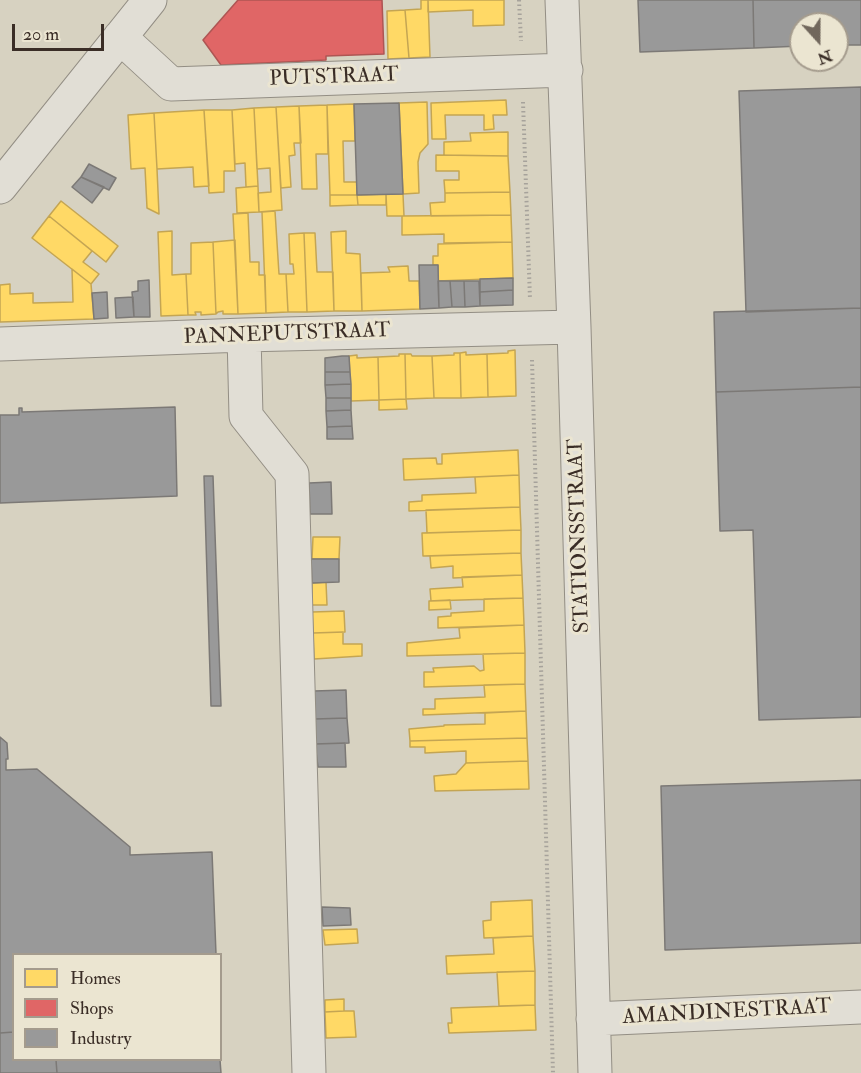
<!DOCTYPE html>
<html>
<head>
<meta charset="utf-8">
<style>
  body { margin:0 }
  #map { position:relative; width:861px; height:1073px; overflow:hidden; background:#d7d2c1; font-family:"IM FELL Double Pica",serif }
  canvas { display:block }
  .legend { position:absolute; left:12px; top:953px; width:210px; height:108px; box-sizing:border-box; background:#ebe5d1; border:2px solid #a49b8d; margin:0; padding:8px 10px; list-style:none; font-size:18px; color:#3a2d26 }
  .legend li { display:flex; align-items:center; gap:12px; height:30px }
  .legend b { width:30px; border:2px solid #a49b8d }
  .north { position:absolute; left:789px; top:12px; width:60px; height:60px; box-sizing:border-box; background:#ebe5d1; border:2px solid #a49b8d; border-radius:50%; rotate:159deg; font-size:16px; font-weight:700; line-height:24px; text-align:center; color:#3a2d26 }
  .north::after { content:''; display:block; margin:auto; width:21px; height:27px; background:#71675c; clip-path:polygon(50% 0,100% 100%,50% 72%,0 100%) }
  .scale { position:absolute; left:12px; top:24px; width:92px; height:27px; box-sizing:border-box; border:3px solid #3a2d26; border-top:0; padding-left:8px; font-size:18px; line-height:21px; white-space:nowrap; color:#3a2d26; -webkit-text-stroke:4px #ebe5d1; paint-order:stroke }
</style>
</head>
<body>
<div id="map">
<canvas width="861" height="1073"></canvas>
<ul class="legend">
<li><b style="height:16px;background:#ffd966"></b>Homes</li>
<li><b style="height:16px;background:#e06666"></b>Shops</li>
<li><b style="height:16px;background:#999"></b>Industry</li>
</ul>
<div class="north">N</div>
<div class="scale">20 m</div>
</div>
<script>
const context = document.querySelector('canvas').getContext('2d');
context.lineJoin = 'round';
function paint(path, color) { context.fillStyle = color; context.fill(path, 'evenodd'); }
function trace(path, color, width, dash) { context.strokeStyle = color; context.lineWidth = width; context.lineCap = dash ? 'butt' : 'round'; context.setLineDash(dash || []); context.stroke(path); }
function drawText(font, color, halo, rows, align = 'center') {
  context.font = font + ' "IM FELL Double Pica",serif'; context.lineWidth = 6; context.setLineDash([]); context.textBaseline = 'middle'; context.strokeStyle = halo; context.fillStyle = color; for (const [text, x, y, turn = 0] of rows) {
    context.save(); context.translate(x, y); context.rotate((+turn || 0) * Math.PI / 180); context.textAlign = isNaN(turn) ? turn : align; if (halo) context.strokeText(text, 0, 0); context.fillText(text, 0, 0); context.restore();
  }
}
const homes = new Path2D(`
  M421 0H428L430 57 409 58 405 10 421 9Z
  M428 0H504V25L473 26V10L428 12Z
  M405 10 409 58 388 59 387 11Z
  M506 100 507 115H493L494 129 484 130V115H445L446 139H432L431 103Z
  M427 102 428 144 420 153 418 162 419 193 403 194 399 103Z
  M354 104 355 141H343L344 182H357V195H330L327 105Z
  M327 105 328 154H316L317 189H302L299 106Z
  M299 106 301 143H294L295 155 289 156 291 187 281 188 276 107Z
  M276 107 282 210 259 212 258 193 271 192 270 168 257 169 254 108Z
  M254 108 258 186 246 187 245 163 235 164 232 110Z
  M204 110 209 186 194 187 193 167 157 169 154 113Z
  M204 110H232L235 171H224V192L209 193Z
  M154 113 157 169 159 214 147 208 145 168 131 169 128 115Z
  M508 132V156L444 155V142L471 141 470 133Z
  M436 155 508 156 510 192 445 193 444 180H459V171H436Z
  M258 186 259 212 237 213 236 188Z
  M510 192 511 215 431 216 430 203 445 202V193Z
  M386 194V205H358L357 195Z
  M386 194H403L404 216H387Z
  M330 195H357L358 205 330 206Z
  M61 201 118 246 106 262 49 216Z
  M275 211 279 274H286L288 312 266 313 262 212Z
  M248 213 250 262H259V275H265L266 313 238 314 233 214Z
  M511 215 512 242 444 243V234L402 235V216Z
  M49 216 92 251 83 262 99 274 91 284 32 238Z
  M172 231V275L186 274 188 315 161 316 158 232Z
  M346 231V253L360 254 362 311H334L331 232Z
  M304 233 307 312H288L286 274H294L293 264H290L289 234Z
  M304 233H315L317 272H333L334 311 307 312Z
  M235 240 238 314H223V311L218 312 216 314 213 242Z
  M213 242 216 314 201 315V312H195L196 315H188L186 274H191V243Z
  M512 242 513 278 438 281V265H433V256H438V244Z
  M408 266 409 281H419L420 309 362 311 361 273 390 272 388 267Z
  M72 269 91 284 94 319 0 322V285L10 284V294L33 293V303L73 302Z
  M515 350 516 396 488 397 487 354 508 353V351Z
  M466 352V355L487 354 488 397 461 398 460 353Z
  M454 353H460L461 398H434L432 356 454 355Z
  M399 354H405L406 399 379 400 378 357 399 356Z
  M405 354H411L412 356H432L434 398 406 399Z
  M357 355V358L378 357 379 400 351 401 349 356Z
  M406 399 407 409 379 410V400Z
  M518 450 519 475 404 480 403 459 436 458 437 464H442V454Z
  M519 475 520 507 409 511V502L422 501V495L476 493 475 477Z
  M520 507 521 530 427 533 426 510Z
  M521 530V553L423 556 422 533Z
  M313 537H340L339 559H312Z
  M521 553 522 575 453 578V566L431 568 430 556Z
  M522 575 523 598 431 601 430 589 463 587 462 577Z
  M326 582 327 605H312V583Z
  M523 598 524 625 438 628V617L451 616V613L484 611V599Z
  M450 600 451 609 429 610V601Z
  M344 611 345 632 313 633 312 612Z
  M524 625 525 653 407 656V643L460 638 459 628Z
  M343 632V644H362V656L314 659 313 633Z
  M525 653V684L424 687V672H434L433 668 474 666 480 671 484 670 483 654Z
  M525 684 526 711 423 715V709H435V699L485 697 484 685Z
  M526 711 527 738 410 741 409 729 444 726V725L485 724V713Z
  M527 738 528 761 466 763V751L425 753V747H410V741Z
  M528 761 529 789 435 791 434 776 456 774 466 763Z
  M532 900 533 936 484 938 483 921 491 920V902Z
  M357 929 358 943 325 945 323 930Z
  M533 936 535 971 447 974 446 956 494 954 493 938Z
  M535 971V1005L499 1006 497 972Z
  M344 999V1011L325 1012V1000Z
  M535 1005 536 1030 449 1033 448 1023H452L451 1008Z
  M344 1011H354L356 1037 326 1038 325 1012Z`);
const shops = new Path2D(`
  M238 0H382L384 54 326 56V60L221 65 203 40Z`);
const industry = new Path2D(`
  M638 0H753L754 48 640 52Z
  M753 0H861V45H837V24H801V46L754 48Z
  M861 87V308L746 312 739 91Z
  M399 103 403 194 357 195 354 104Z
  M89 164 116 178 109 190 81 177Z
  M81 177 104 187 92 203 72 187Z
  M419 265H438L439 308 420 309Z
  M513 278V290L480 292V279Z
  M149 280 150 317H134L132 292 138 291V281Z
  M438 281H450L452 307 439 308Z
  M450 281H464L465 307H452Z
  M464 281H479L480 306 465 307Z
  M513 290V305L480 306V292Z
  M107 292 108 318 94 319 92 293Z
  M133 297 134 317 116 318 115 298Z
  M861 308V387L716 392 714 312Z
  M342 356H349L350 372H325V358Z
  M325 372H350L351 384 325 385Z
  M351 384V398H326L325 385Z
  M861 387V717L759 720 753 530 720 531 716 392Z
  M326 398H351V410L326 411Z
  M175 407 177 496 0 503V415H19V408H22V412Z
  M351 410 352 426 327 427 326 411Z
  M352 426 353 439H327V427Z
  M204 476H213L221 706H211Z
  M331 482 332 514H310L309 483Z
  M311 559H339V582L312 583Z
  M346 690 347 718 315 719 314 691Z
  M347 718 349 743 315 744V719Z
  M0 737 7 743 8 759H6V770L37 769 130 847V855L212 852 216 954H14V1032L0 1033Z
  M345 743 346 767H318L315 744Z
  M861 780V943L665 950 661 786Z
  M322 907 350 908 351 925 323 926Z
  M14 1032V1060H56L57 1073H0V1033Z
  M56 1060H220L221 1073H57Z`);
const path = new Path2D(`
  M519 0 521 41
  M523 102 530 299
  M532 360 553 1073`);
const minor = new Path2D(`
  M562 0 574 327 595 1073
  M120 37 171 84 566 70
  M0 187 150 0
  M244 335 246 416 292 474 309 1073
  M0 344 244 335 574 327
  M593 1019 861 1007`);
const streetNames = [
  ["PUTSTRAAT",334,78,-2],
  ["PANNEPUTSTRAAT",287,335,-2],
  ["STATIONSSTRAAT",580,536,-92],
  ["AMANDINESTRAAT",727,1013,-3]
];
paint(homes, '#ffd966');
trace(homes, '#c4a553', 1.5);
paint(shops, '#e06666');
trace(shops, '#ae5553', 1.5);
paint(industry, '#999');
trace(industry, '#7c7976', 1.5);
trace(minor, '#938e84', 35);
trace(path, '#a6a29b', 4, [1.5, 3]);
trace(minor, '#e1ded5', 33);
drawText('21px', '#3a2d26', '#ebe5d1', streetNames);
</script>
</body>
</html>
